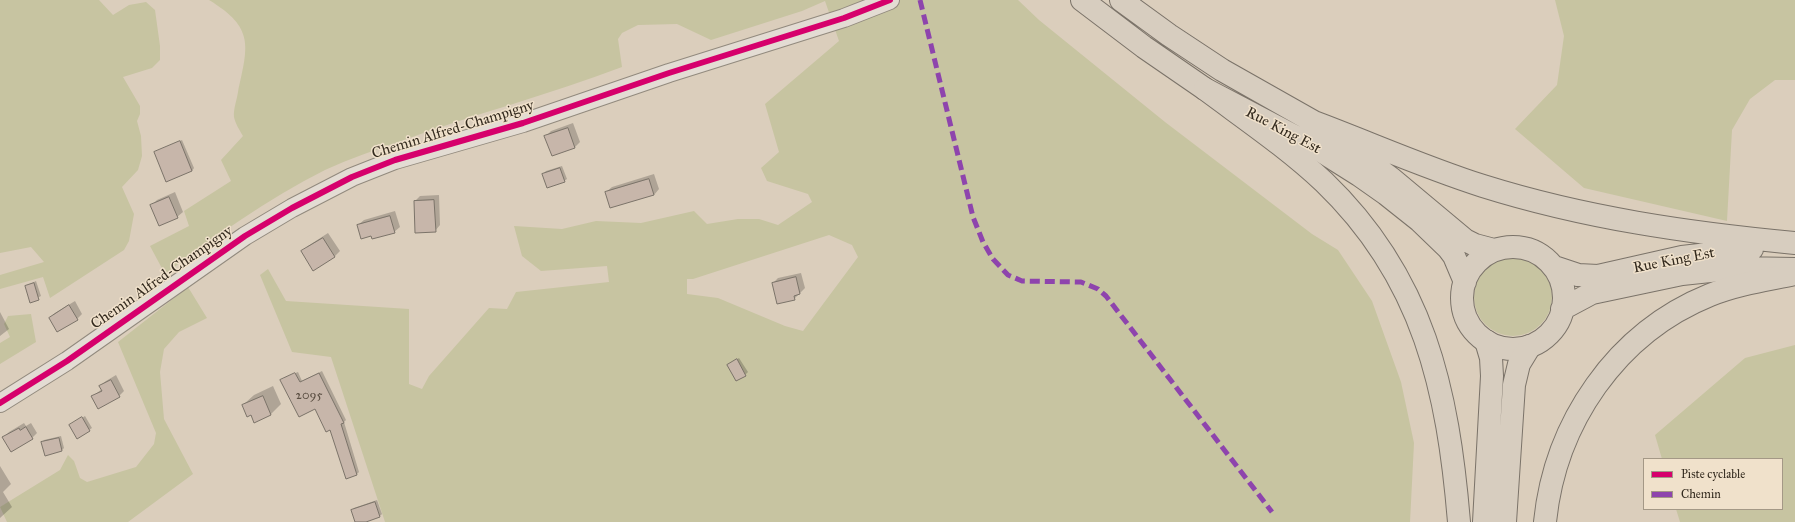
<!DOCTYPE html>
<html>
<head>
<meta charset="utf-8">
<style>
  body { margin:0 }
  #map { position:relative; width:1795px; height:522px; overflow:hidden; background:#dbcebc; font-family:"IM FELL Great Primer",serif }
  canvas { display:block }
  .legend { position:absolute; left:1643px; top:458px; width:140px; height:52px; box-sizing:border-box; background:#f0e1cb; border:1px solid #a49886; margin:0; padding:5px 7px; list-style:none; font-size:12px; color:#332a1e }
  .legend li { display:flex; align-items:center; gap:8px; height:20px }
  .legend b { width:20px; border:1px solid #a49886 }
</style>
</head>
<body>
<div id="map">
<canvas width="1795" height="522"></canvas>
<ul class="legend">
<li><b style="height:5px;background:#d6006c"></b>Piste cyclable</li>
<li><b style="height:5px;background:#8e44ad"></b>Chemin</li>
</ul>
</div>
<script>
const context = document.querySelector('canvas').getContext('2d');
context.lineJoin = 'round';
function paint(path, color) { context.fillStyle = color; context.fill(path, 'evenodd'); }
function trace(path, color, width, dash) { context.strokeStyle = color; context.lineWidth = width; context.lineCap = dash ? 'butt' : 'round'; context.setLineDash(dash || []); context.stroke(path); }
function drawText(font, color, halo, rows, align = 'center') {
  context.font = font + ' "IM FELL Great Primer",serif'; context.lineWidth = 3; context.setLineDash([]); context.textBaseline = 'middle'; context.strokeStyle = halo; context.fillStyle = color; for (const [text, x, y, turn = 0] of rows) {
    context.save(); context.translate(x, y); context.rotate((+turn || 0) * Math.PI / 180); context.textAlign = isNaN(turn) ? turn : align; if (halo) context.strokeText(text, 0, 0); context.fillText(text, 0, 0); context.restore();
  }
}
const green = new Path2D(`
  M0 0H99L113 15 129 5 146 2 155 10 160 46V60L152 68 123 77 140 106V114L137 121 141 136 142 156 138 170 122 187 134 214 129 241 124 250 50 298 43 277 0 289V275L44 262 31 247 0 253Z
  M209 0H1018L1039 20 1165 122 1312 234 1338 250 1372 301 1401 382 1414 443 1410 522H385L331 357 292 352 260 275 268 269 286 301 409 309V384L422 389 429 376 489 308 507 309 516 292 609 282 607 266 541 271 522 256 514 226 562 229 596 221 641 223 694 211 707 224 738 219H759L778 225 812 202 808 194 767 181 761 168 779 152 765 104 839 41 825 1 802 11 711 40 677 24 638 25 622 33 618 39 622 67C549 95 474 114 401 141 375 150 349 159 325 170 267 199 216 236 165 274L150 246 189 226 184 211 231 181 221 160 243 136C240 131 235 123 234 117 233 110 237 99 238 92 248 46 255 28 209 0ZM829 235 852 245 858 257 803 331 785 326 718 298 687 294V279H693Z
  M1555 0H1795V80H1775L1750 99 1732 130 1727 221 1584 188 1515 129 1557 85 1564 36Z
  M1474 297a39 39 0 1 1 78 0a39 39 0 1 1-78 0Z
  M188 287 207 318 179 332 164 349 160 372 164 419 193 474 128 522H7L0 507 60 470 68 455 74 461 80 478 87 482 136 467 154 444 156 433 118 342Z
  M31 314 36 342 0 364V343L10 337 4 324 8 316Z
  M1795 345V522H1680L1676 509H1782V459H1662L1655 435 1745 358Z`);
const shadow = new Path2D(`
  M573 123 580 142 574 148 546 136 551 131Z
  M182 140 194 168 192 171 155 152Z
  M562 166 567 179 564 181 543 174 546 171Z
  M654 174 659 189 654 195 606 192 612 187Z
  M175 192 183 212 177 217 152 205 157 200Z
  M439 195 440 225 435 231 415 201 420 196Z
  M395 211 400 227 394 232 371 235 358 225 364 220Z
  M328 233 340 251 334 257 303 251 308 246Z
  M801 273 805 288 794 299 773 283 778 278Z
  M36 281 41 296 31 301 26 286Z
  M75 301 82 314 77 319 50 318 55 313Z
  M0 312 9 329 0 336Z
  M739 358 748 372 745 375 728 365Z
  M322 371 346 420 344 422 359 472 357 474 331 428 315 408 284 378 298 372 302 381Z
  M116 375 124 391 119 396H93L102 389 100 386 106 381Z
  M273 386 281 404 270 415 252 414 243 405 254 395Z
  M85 416 92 428 89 430 71 425Z
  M24 423 26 426 31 423 37 433 32 438 4 437 9 432Z
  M61 436 64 448 62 450 42 443 44 440Z
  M0 466 11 484 3 492 12 507 0 518Z
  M377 500 382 514 380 516 363 522H356L352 511 354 508Z`);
const building = new Path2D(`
  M568 128 575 148 552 156 544 136Z
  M180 141 192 171 166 182 154 152Z
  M560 168 565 182 547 188 542 174Z
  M649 179 654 195 610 208 605 192Z
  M169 197 178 218 159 226 150 205Z
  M434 200 436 232 415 233 414 201Z
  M390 216 395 233 372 239 371 236 361 239 357 225Z
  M323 238 335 257 313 271 301 251Z
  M796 277 800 294 794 296 795 300 777 304 772 283Z
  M34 283 39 300 30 303 25 286Z
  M69 305 78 320 57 332 49 318Z
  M737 359 746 376 736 381 727 365Z
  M295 373 300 382 319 373 344 423 341 424 357 475 346 479 330 430 326 432 315 409 299 417 280 380Z
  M111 380 120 397 98 409 91 396 102 391 99 386Z
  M263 396 271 415 254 423 251 415 247 417 242 405Z
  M82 417 90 431 77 439 69 425Z
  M26 427 33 439 11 452 2 437 19 428 20 430Z
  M59 438 62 451 45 456 41 442Z
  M375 502 380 517 366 522H355L351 510Z`);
const tertiary = new Path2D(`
  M0 403 67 361 245 236 292 208 352 177 395 160 523 123 669 73 844 18 890 0`);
const primary = new Path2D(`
  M1082 0 1144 47 1205 89 1313 146 1359 175 1386 194 1420 221 1448 248 1454 256 1465 282
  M1121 0 1169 35 1222 70 1314 122 1392 179 1465 240 1475 245 1494 250
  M1314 122C1370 143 1426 168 1483 186 1585 218 1689 233 1795 243
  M1462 298a51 51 0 1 1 102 0a51 51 0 1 1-102 0Z
  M1554 267 1578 275 1598 276 1682 257 1752 249
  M1562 309 1592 293 1682 274 1738 268 1795 269`);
const motorway = new Path2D(`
  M1205 89C1245 119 1288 148 1324 182 1424 278 1448 390 1459 522
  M1484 522 1492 376 1491 358 1486 341
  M1505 522 1514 385 1519 364 1530 346
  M1545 522C1555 423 1616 333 1710 295 1737 284 1766 280 1795 274`);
const quiet = new Path2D(`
  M920 0 973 217 983 242 993 259 1008 275 1022 281 1081 282 1098 289 1106 296 1272 512`);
const cycleway = new Path2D(`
  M0 403 67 361 245 236 292 208 352 177 395 160 523 123 669 73 844 18 890 0`);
const numberNames = [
  ["2095",309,396]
];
const streetNames = [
  ["Chemin Alfred-Champigny",453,130,-17],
  ["Rue King Est",1283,131,28],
  ["Rue King Est",1674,261,-11],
  ["Chemin Alfred-Champigny",162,278,-35]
];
paint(green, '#c7c4a1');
paint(shadow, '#0003');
paint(building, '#c7b6aa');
trace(building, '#7b7369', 1);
trace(tertiary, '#928a7e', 20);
trace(primary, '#7b7369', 24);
trace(motorway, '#7b7369', 24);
trace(tertiary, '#e3dcd3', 18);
trace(primary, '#d7cdbf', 22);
trace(motorway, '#d7cdbf', 22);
trace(quiet, '#8e44ad', 5, [10, 5]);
trace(cycleway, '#d6006c', 6);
drawText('13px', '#5a4e42', null, numberNames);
drawText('15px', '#332a1e', '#f0e1cb', streetNames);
</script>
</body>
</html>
